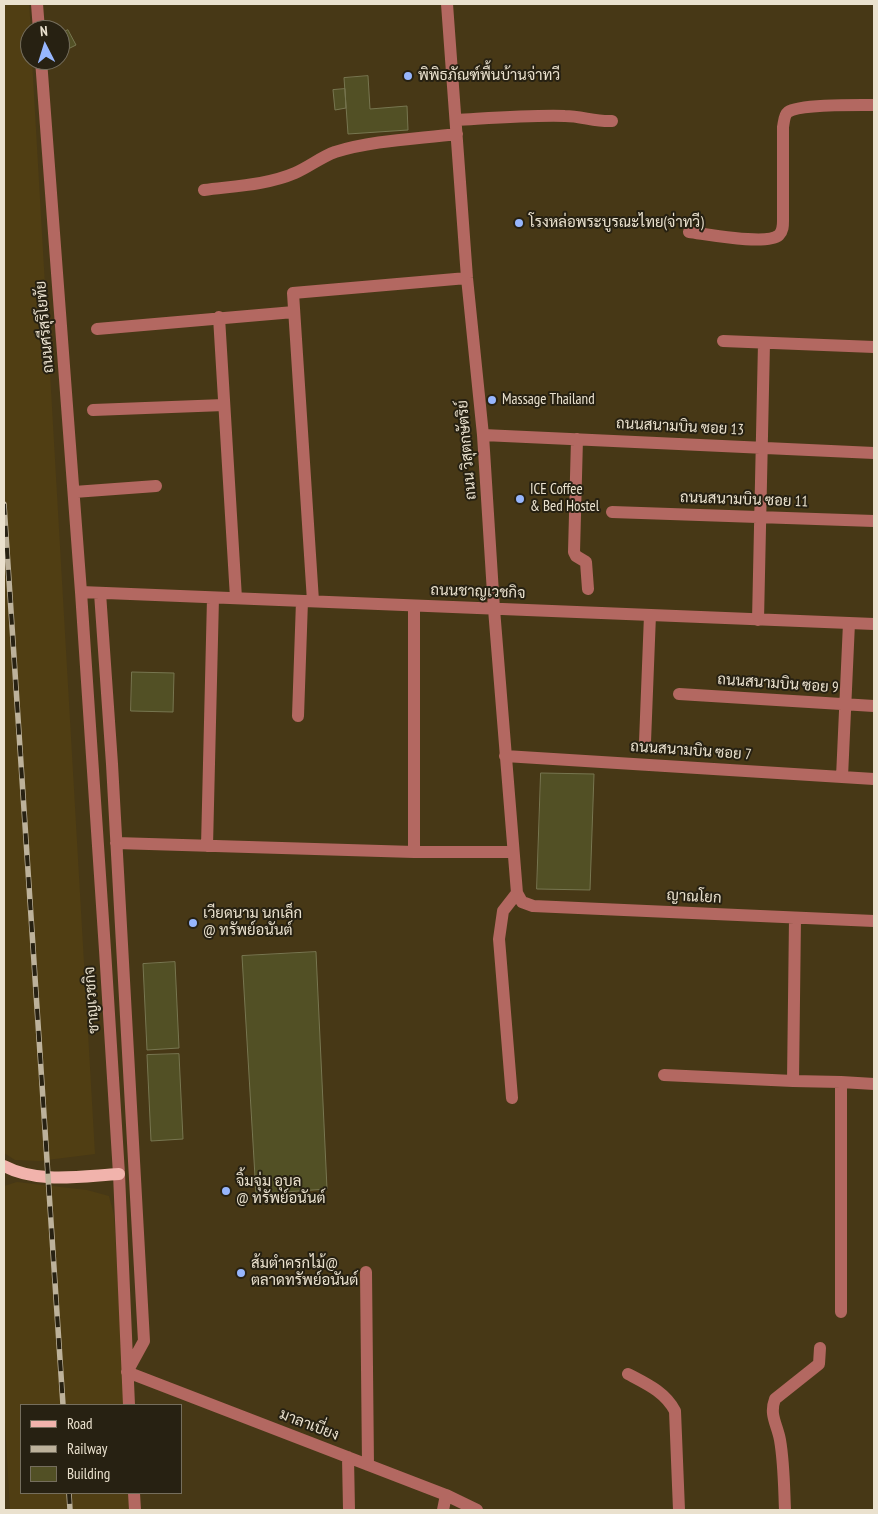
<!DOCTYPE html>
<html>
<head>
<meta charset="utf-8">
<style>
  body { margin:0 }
  #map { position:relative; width:878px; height:1514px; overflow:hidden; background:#473816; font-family:"PT Sans Narrow",sans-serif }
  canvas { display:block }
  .frame { position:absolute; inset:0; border:5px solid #eae1ce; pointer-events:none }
  .legend { position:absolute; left:20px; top:1404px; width:162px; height:90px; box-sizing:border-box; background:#272112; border:1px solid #756e5d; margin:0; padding:6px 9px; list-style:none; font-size:15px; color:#eae1ce }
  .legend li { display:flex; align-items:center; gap:10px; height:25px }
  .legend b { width:25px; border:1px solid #756e5d }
  .north { position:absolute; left:20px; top:20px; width:50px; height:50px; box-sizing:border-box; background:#272112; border:1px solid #756e5d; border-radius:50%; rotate:355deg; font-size:14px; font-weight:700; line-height:20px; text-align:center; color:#eae1ce }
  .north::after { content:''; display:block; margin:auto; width:18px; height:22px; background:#97b6fd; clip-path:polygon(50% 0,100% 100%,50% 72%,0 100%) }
</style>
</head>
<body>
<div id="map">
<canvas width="878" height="1514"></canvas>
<div class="frame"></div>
<ul class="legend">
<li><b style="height:6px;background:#f1b3ac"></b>Road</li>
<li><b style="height:6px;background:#bdb29b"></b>Railway</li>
<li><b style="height:14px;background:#525025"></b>Building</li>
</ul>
<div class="north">N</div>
</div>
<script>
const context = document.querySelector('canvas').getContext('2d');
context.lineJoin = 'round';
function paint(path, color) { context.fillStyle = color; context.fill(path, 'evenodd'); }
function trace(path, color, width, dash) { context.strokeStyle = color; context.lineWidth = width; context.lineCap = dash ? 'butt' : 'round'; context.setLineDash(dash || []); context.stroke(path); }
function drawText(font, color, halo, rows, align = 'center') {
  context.font = font + ' "PT Sans Narrow",Sarabun,sans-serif'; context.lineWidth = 4; context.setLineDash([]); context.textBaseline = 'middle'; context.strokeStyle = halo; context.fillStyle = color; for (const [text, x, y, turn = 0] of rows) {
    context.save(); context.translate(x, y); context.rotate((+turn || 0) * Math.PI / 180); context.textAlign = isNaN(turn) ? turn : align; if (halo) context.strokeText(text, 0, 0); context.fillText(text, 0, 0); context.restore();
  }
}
const built = new Path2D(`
  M4 4H29L31 30 30 60H32L95 1154 39 1161 15 1160 4 1153Z
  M17 1182 87 1190 109 1196 114 1215 125 1405H21V1493H130L131 1510H10L4 1406V1186Z`);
const building = new Path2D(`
  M68 30 76 45 62 52 60 49V34Z
  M368 76 370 109 407 106 408 130 348 134 344 78Z
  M345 89 346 108 335 110 333 90Z
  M132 672 174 673 173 712 131 711Z
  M541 773 594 774 590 890 537 889Z
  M316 952 327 1189 256 1194 242 956Z
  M175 962 179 1048 147 1050 143 964Z
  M179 1054 183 1139 151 1141 147 1055Z`);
const minor = new Path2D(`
  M37 4 39 30
  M447 4 467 278 483 435 494 609 517 893 522 902 533 906 874 921
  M41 60 81 592 105 950 119 1174 129 1405
  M456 120C492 118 529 115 565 116 581 116 596 122 612 121
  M204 190C234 186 267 185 295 173 309 167 321 157 335 152 374 140 417 139 457 134
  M689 232C706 234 767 246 779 235 783 231 783 226 783 221V127C784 122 784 115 788 112 799 104 858 105 874 105
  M219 317 236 598
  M97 329 294 312
  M723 341 874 347
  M93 410 224 405
  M483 435 874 453
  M577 439 574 552 576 556 586 562 588 589
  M74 492 156 486
  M612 512 874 521
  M81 592 874 624
  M100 593 112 764 144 1341 127 1372
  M313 601 293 293 467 278
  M758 620 764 343
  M679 694 874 706
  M298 716 302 601
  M645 742 650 615
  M505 756 874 779
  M842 777 849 623
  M116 843 414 852H513
  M207 846 213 598
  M414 852V606
  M664 1075 793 1081 841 1082V1312
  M793 1081 795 918
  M841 1082 874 1084
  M512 1098 499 939 503 911 517 893
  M366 1272 368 1465
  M127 1372 446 1495 477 1510
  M628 1374C647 1384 665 1392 675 1411L679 1510
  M348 1457 349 1510
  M134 1493 135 1510
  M443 1510 446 1495
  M785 1510C784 1487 784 1463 780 1440 777 1424 769 1415 775 1399L819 1364 820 1348`);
const major = new Path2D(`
  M4 1166C38 1184 82 1176 119 1174`);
const rail = new Path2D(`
  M4 504 63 1405
  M69 1493 70 1510`);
const markers = [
  [408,76,5,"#97b6fd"],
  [519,223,5,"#97b6fd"],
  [492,400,5,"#97b6fd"],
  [520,499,5,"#97b6fd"],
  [193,923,5,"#97b6fd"],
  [226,1191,5,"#97b6fd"],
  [241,1273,5,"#97b6fd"]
];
const poiNames = [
  ["พิพิธภัณฑ์พื้นบ้านจ่าทวี",418,76],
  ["โรงหล่อพระบูรณะไทย(จ่าทวี)",529,223],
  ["Massage Thailand",502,400],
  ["ICE Coffee",530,490],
  ["& Bed Hostel",530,507],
  ["เวียดนาม นกเล็ก",203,914],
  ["@ ทรัพย์อนันต์",203,931],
  ["จิ้มจุ่ม อุบล",236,1182],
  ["@ ทรัพย์อนันต์",236,1199],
  ["ส้มตำครกไม้@",251,1264],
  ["ตลาดทรัพย์อนันต์",251,1281]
];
const streetNames = [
  ["ถนนศรีสุริโยทัย",45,327,-95],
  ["ถนนสนามบิน ซอย 13",680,427,3],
  ["ถนน วิสุตกษัตริย์",467,450,-95],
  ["ถนนสนามบิน ซอย 11",744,500,2],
  ["ถนนชาญเวชกิจ",478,592,2],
  ["ถนนสนามบิน ซอย 9",778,684,4],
  ["ถนนสนามบิน ซอย 7",691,751,4],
  ["ญาณโยก",694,897,3],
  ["ชาญเวชกิจ",92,1000,-94],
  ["มาลาเบี่ยง",309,1425,21]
];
paint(built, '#503e13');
paint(building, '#525025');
trace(building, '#777650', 1);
trace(minor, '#b36861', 12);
trace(major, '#f1b3ac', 12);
trace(rail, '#bdb29b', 5.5);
trace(rail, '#272112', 4, [11]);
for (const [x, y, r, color] of markers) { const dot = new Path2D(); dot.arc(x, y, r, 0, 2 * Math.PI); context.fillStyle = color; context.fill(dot); trace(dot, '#272112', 2); }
drawText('15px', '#eae1ce', '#272112', poiNames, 'left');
drawText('15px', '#eae1ce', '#272112', streetNames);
</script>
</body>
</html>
